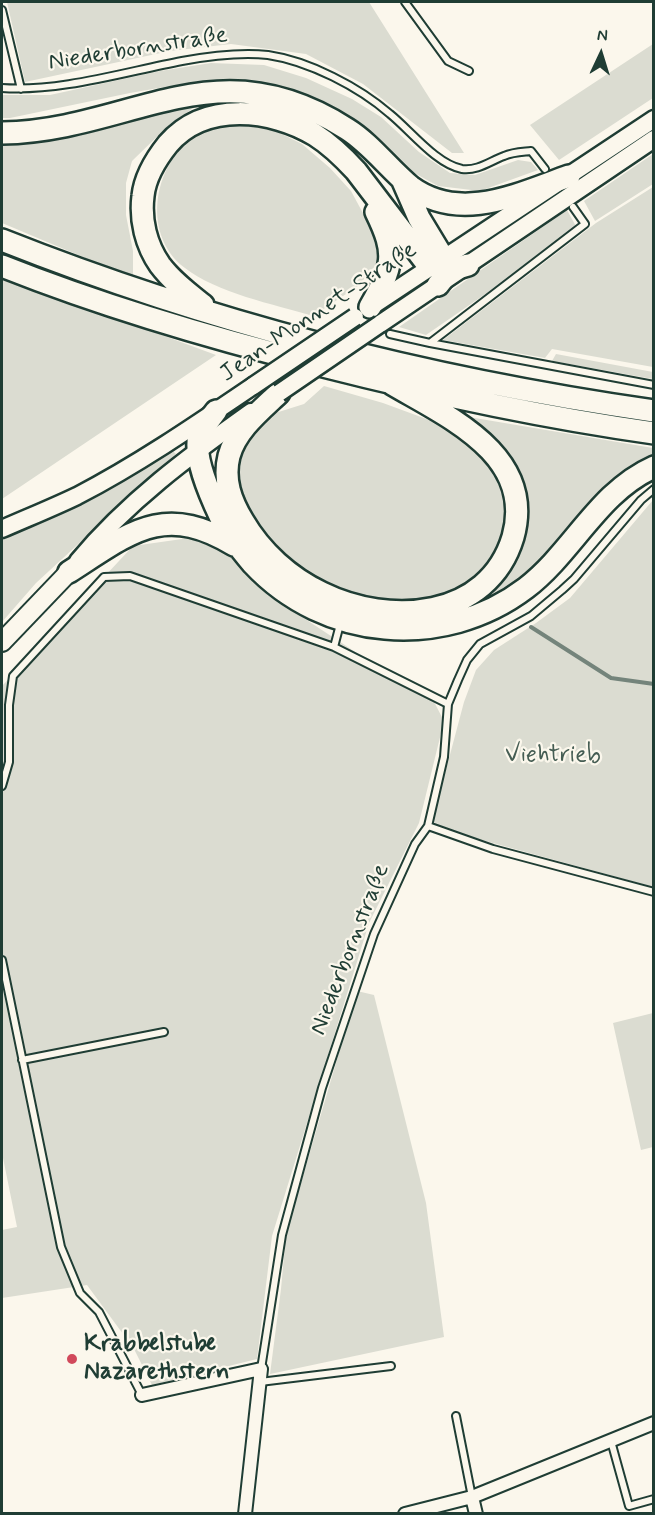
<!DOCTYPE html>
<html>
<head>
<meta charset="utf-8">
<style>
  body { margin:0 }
  #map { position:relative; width:655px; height:1515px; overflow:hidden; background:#fbf7ec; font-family:Mynerve,sans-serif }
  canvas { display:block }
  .frame { position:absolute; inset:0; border:3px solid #1f3d34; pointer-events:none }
  .north { position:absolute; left:571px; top:24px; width:60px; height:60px; -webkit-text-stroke:4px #fbf7ec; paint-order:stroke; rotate:4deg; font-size:16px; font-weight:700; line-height:24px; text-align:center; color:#1f3d34 }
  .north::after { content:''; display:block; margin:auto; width:21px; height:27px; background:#1f3d34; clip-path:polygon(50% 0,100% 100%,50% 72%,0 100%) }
</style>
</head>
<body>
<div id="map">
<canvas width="655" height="1515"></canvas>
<div class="frame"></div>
<div class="north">N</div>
</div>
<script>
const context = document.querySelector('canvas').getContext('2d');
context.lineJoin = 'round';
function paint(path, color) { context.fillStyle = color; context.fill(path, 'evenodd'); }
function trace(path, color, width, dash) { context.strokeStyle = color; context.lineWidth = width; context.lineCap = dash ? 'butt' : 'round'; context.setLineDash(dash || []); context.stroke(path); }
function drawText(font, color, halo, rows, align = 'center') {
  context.font = font + ' Mynerve,sans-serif'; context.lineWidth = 4.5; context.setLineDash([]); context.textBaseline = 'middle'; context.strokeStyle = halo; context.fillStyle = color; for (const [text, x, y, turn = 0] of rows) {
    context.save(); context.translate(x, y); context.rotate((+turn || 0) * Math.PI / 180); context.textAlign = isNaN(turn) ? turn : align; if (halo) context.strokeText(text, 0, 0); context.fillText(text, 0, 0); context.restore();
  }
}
const green = new Path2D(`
  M7 2H369L464 153H452L363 84 306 54 231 44 170 51 25 82Z
  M653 44V98L559 160 530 125Z
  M211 63 264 65 306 78 352 99 381 117 419 152 450 173 475 175 518 160 531 162 538 170 480 191 438 186 407 169 365 130 322 101 283 87 240 79 199 81 130 93 10 118H2V95H50L160 71Z
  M202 102 169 125 132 161 126 183V215L133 251V278L2 223V138Z
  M237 123 270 128 302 144 330 168 351 191 378 241 376 265 358 286 313 316C273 304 217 293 185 268 139 234 154 158 201 132 211 127 226 125 237 123Z
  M653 154V184L595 221 584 201Z
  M653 187V367L552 349 545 358 443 340 596 223Z
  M567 210 578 230 426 335 399 327Z
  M2 276 216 355 2 499Z
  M556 354 653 372V379L552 361Z
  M324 386 383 403 440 424 474 445 496 468 508 497V525L498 552 483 576 438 605 372 601 333 587 320 578 318 583 302 574 254 526 241 493 237 474 240 459 250 438 269 415 304 404Z
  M457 415 653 448V459L521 584 471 609 492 587 523 491Z
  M170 448 176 454 36 583 2 622V540L30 525 105 491Z
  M653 500V887L431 826 464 702 476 670 494 650 536 623 570 598Z
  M189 538 232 555 296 613 395 678 432 698 444 721 419 823 369 923 272 1236 257 1359 152 1385 134 1349 87 1285 2 1298V1230L17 1227 2 1153V686L133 546Z
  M357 991 374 995 426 1203 444 1337 270 1374 281 1289 286 1234Z
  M653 1013V1147L641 1150 613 1023Z`);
const stream = new Path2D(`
  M531 627 611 678 654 684`);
const service = new Path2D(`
  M405 2 448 61 469 71
  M2 10 21 89
  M2 88C60 92 124 72 182 61 209 56 240 52 268 55 309 61 359 87 390 114 410 130 436 164 462 169 478 171 490 161 504 156 513 152 522 152 531 151L545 169
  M573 207 585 224 430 343 654 385
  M390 334 430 343
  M334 647 339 628
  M2 786 9 762V705L13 676 104 577 130 576 334 647 448 704
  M428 826 493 849 654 892
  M2 960 61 1247 80 1293 99 1312 142 1395
  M22 1060 164 1032
  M261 1369 282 1235 322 1088 374 934 415 844 428 826 444 757 448 704 458 680 467 660 480 644 531 616 562 590 574 579 641 500 654 489
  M260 1382 391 1366
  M456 1416 472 1497
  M611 1441 629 1506 654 1499`);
const minor = new Path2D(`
  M142 1395 261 1369 245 1514
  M472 1497 476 1514
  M405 1514 472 1497 654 1423`);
const secondary = new Path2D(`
  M372 306 654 119
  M380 324 654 139
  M2 529C27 518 52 508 77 496 137 465 197 424 253 386
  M78 561C127 502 189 456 251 412`);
const primary = new Path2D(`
  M2 642 69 572`);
const motorway = new Path2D(`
  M2 133C132 131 215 44 347 129 371 144 389 169 411 187 460 223 518 194 569 176
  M402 179 419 218 445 261 447 270 445 276 438 285
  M2 240C211 323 431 379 654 411
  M2 266C105 307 211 338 319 365 429 393 540 417 654 433
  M203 305C188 293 172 281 160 265 146 245 140 220 143 196 145 176 156 159 168 144 205 101 272 109 315 135 331 145 344 158 356 171L424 260C440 270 450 271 468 265
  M370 307C393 266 397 255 376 212
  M279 393C260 411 236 430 229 456 223 480 231 501 243 521 261 552 290 578 322 593 389 626 488 620 513 537 536 455 448 417 392 384
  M216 411C211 418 204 425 200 433 191 453 211 497 220 516 228 534 240 549 253 564 324 640 443 651 526 588 573 552 598 492 654 467
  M69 572C130 533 163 502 234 545`);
const secondaryBridge = new Path2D(`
  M253 386 355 317
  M279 393 380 324`);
const markers = [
  [72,1359,6,"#d1495b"]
];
const streetNames = [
  ["Niederbornstraße",138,50,-9],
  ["Jean-Monnet-Straße",319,313,-34],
  ["Niederbornstraße",351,950,-69]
];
const parkNames = [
  ["Viehtrieb",553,756]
];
const poiNames = [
  ["Krabbelstube",84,1345],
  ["Nazarethstern",84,1373]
];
paint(green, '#dbdcd1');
trace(stream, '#74847b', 4);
trace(service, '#1f3d34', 10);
trace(minor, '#1f3d34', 16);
trace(secondary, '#1f3d34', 21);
trace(primary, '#1f3d34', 22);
trace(motorway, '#1f3d34', 26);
trace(service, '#fbf7ec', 6);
trace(minor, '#fbf7ec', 12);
trace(secondary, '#fbf7ec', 16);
trace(primary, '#fbf7ec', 18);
trace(motorway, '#fbf7ec', 21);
trace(secondaryBridge, '#1f3d34', 21, []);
trace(secondaryBridge, '#fbf7ec', 16);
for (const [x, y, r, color] of markers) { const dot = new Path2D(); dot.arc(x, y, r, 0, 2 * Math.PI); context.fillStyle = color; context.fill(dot); trace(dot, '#fbf7ec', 2); }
drawText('24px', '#1f3d34', '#fbf7ec', streetNames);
drawText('24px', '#455d53', '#fbf7ec', parkNames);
drawText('bold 24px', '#1f3d34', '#fbf7ec', poiNames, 'left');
</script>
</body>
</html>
